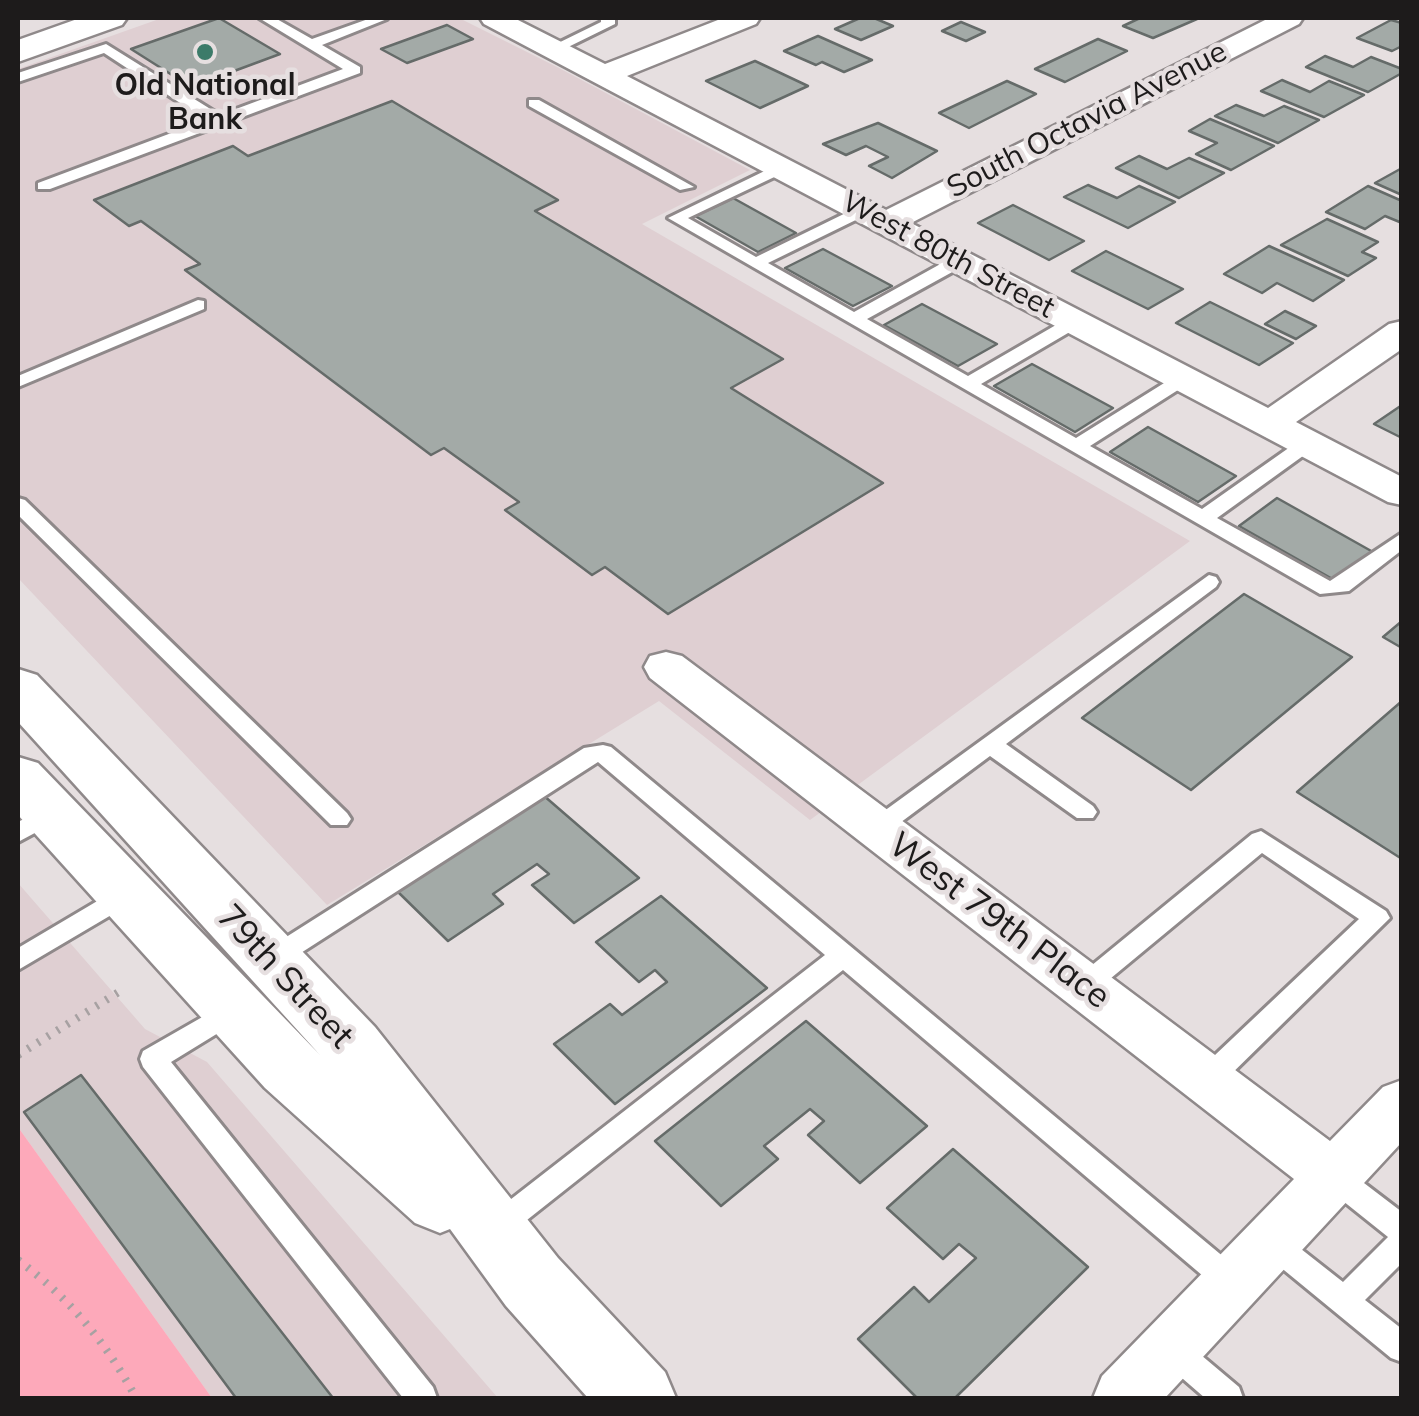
<!DOCTYPE html>
<html>
<head>
<meta charset="utf-8">
<style>
  body { margin:0 }
  #map { position:relative; width:1419px; height:1416px; overflow:hidden; background:#e6dfe0; font-family:Mulish,sans-serif }
  canvas { display:block }
  .frame { position:absolute; inset:0; border:20px solid #1d1b1b; pointer-events:none }
</style>
</head>
<body>
<div id="map">
<canvas width="1419" height="1416"></canvas>
<div class="frame"></div>
</div>
<script>
const context = document.querySelector('canvas').getContext('2d');
context.lineJoin = 'round';
function paint(path, color) { context.fillStyle = color; context.fill(path, 'evenodd'); }
function trace(path, color, width, dash) { context.strokeStyle = color; context.lineWidth = width; context.lineCap = dash ? 'butt' : 'round'; context.setLineDash(dash || []); context.stroke(path); }
function drawText(font, color, halo, rows, align = 'center') {
  context.font = font + ' Mulish,sans-serif'; context.lineWidth = 9; context.setLineDash([]); context.textBaseline = 'middle'; context.strokeStyle = halo; context.fillStyle = color; for (const [text, x, y, turn = 0] of rows) {
    context.save(); context.translate(x, y); context.rotate((+turn || 0) * Math.PI / 180); context.textAlign = isNaN(turn) ? turn : align; if (halo) context.strokeText(text, 0, 0); context.fillText(text, 0, 0); context.restore();
  }
}
const built = new Path2D(`
  M162 18H459L559 68 750 170 642 224 1190 541 810 820 659 701 327 905 18 578V69Z
  M18 883 145 1029 207 1062 498 1398H212L18 1127Z`);
const green = new Path2D(`
  M18 1127 212 1398H18Z`);
const building = new Path2D(`
  M219 18 280 54 191 87 131 49Z
  M860 18H874L893 26 861 40 835 29Z
  M1140 18H1194L1197 19 1153 38 1123 26Z
  M1391 20 1402 23V46L1392 51 1357 38Z
  M961 22 985 32 966 41 942 31Z
  M447 25 473 39 407 63 381 49Z
  M818 36 872 60 844 72 822 62 816 65 784 51Z
  M1098 39 1127 51 1065 82 1035 69Z
  M1325 56 1353 67 1371 57 1402 69V73L1368 92 1306 67Z
  M755 61 808 86 760 108 706 81Z
  M1282 80 1310 92 1329 81 1364 95 1324 117 1261 91Z
  M1007 81 1036 94 969 128 939 113Z
  M392 101 558 200 535 211 783 359 731 388 883 483 668 614 605 567 592 575 505 510 519 502 444 448 431 455 185 270 200 264 141 221 129 226 94 200 233 146 248 156Z
  M1236 105 1264 116 1284 106 1319 120 1278 143 1215 116Z
  M1210 119 1274 146 1231 170 1196 154 1217 143 1189 131Z
  M878 123 937 151 892 178 869 166 888 157 866 146 846 155 823 144Z
  M1139 156 1167 169 1189 158 1224 173 1179 198 1116 168Z
  M1402 168V195L1375 183Z
  M1088 185 1117 198 1139 186 1175 202 1128 228 1064 197Z
  M1368 186 1402 201V223L1385 216 1365 229 1326 212Z
  M733 198 796 233 758 252 695 216Z
  M1013 205 1084 241 1049 260 978 223Z
  M1327 219 1378 242 1362 252 1376 258 1348 276 1281 245Z
  M1269 246 1344 280 1313 301 1277 283 1262 293 1224 274Z
  M823 249 892 286 853 306 785 268Z
  M1106 251 1183 289 1148 309 1072 271Z
  M1210 302 1293 343 1259 365 1176 323Z
  M922 304 997 344 958 366 884 325Z
  M1285 311 1316 326 1296 339 1265 324Z
  M1032 364 1113 408 1075 432 994 386Z
  M1402 405V438L1374 424Z
  M1148 427 1236 476 1198 502 1110 452Z
  M1277 498 1373 552 1336 581 1239 526Z
  M1244 594 1352 657 1191 790 1082 718Z
  M1402 621V648L1383 637Z
  M1402 701V859L1297 792Z
  M543 795 639 878 574 923 532 885 549 874 537 864 493 894 503 904 448 941 396 890Z
  M661 896 767 988 615 1104 554 1044 610 1004 622 1015 667 982 655 970 639 982 596 942Z
  M806 1021 927 1126 860 1183 808 1135 824 1121 810 1109 764 1146 778 1159 721 1206 655 1141Z
  M81 1075 333 1398H236L24 1112Z
  M953 1149 1088 1267 955 1398H917L858 1339 914 1287 929 1302 976 1258 959 1244 943 1259 887 1208Z`);
const path = new Path2D(`
  M18 1055 122 990
  M18 1260C69 1298 106 1342 136 1398`);
const service = new Path2D(`
  M259 18H275L312 39 371 18 387 19 322 45 360 67V73L50 189H38V183L206 120 104 53 18 82V73L106 44 220 115 343 69Z
  M601 18H615V24L558 52 546 49 601 22Z
  M529 100H539L694 187 680 190 529 106Z
  M781 163 787 165V171L688 218 756 257 856 208H868V214L768 263 854 312 953 257H965V265L867 319 968 376 1068 318H1080V326L981 384 1076 438 1177 375H1189V383L1090 446 1202 509 1300 440H1314V448L1217 518 1330 581 1402 533V550L1349 591 1320 594 668 218Z
  M198 300 204 301V309L18 387V376Z
  M18 498 25 500 347 813 351 819 347 825H331L18 515Z
  M1209 575 1216 577 1219 582 1216 587 1006 744 1093 806 1097 812 1093 818H1077L990 756 885 834H869L865 828 869 822Z
  M603 745 611 747 1243 1273 1248 1283 1243 1293 1233 1297 1223 1293 843 970 508 1235 498 1239 488 1235 484 1226 488 1217 825 955 598 762 279 967 270 970 261 967 257 960 261 953 584 748Z
  M51 805 59 808 63 814 59 820 18 842V822Z
  M1261 831 1386 911 1390 918 1217 1088 1207 1092 1197 1088 1193 1080 1197 1072 1359 919 1262 853 1093 993 1084 997 1075 993 1071 986 1075 979 1252 834Z
  M126 884 135 887 138 894 135 901 18 970V948Z
  M232 1000 241 1003 245 1011 241 1019 171 1062 433 1387 437 1398H403L143 1067 140 1059 143 1051Z
  M1333 1163 1343 1167 1402 1212V1263L1365 1300 1402 1329V1362L1391 1358 1262 1252 1257 1243 1262 1234 1272 1230 1282 1234 1343 1282 1388 1237 1323 1185 1319 1176 1323 1167Z
  M1171 1334 1182 1339 1239 1387 1243 1398H1205L1160 1359 1156 1349 1160 1339Z`);
const minor = new Path2D(`
  M480 18H514L605 64 723 18H760L756 24 627 76 886 210 1269 18H1303L1299 24 911 223 1268 408 1389 324 1402 321V349L1296 422 1402 477V505L1388 502 484 24Z
  M666 652 682 656 1330 1141 1383 1087 1402 1080V1142L1165 1398H1093L1102 1376 1294 1179 650 678 644 667 650 656Z`);
const secondary = new Path2D(`
  M18 669 37 675 375 1027 558 1258 665 1372 676 1398H588L506 1306 450 1229 440 1233 415 1223 265 1088 18 815V757L38 763 320 1055 18 722Z`);
const primary = new Path2D(`
  M80 18H127L122 25 18 62V40Z`);
const markers = [
  [205,52,10,"#3c7b69"]
];
const farPoinames = [
  ["Old National",205,86],
  ["Bank",205,120]
];
const farStreetnames = [
  ["South Octavia Avenue",1087,120,-27],
  ["West 80th Street",948,255,28]
];
const streetNames = [
  ["West 79th Place",999,921,37],
  ["79th Street",285,977,47]
];
paint(built, '#dfcfd2');
paint(green, '#fda9ba');
paint(building, '#a3aaa7');
trace(building, '#656b69', 2.5);
trace(service, '#8f898a', 6);
trace(minor, '#8f898a', 5);
trace(secondary, '#8f898a', 5);
trace(primary, '#8f898a', 5);
trace(path, '#a7a1a2', 8, [2.5, 9]);
paint(service, '#fff');
paint(minor, '#fff');
paint(secondary, '#fff');
paint(primary, '#fff');
for (const [x, y, r, color] of markers) { const dot = new Path2D(); dot.arc(x, y, r, 0, 2 * Math.PI); context.fillStyle = color; context.fill(dot); trace(dot, '#e6dfe0', 4); }
drawText('bold 30px', '#1d1b1b', '#e6dfe0', farPoinames);
drawText('30px', '#1d1b1b', '#e6dfe0', farStreetnames);
drawText('35px', '#1d1b1b', '#e6dfe0', streetNames);
</script>
</body>
</html>
